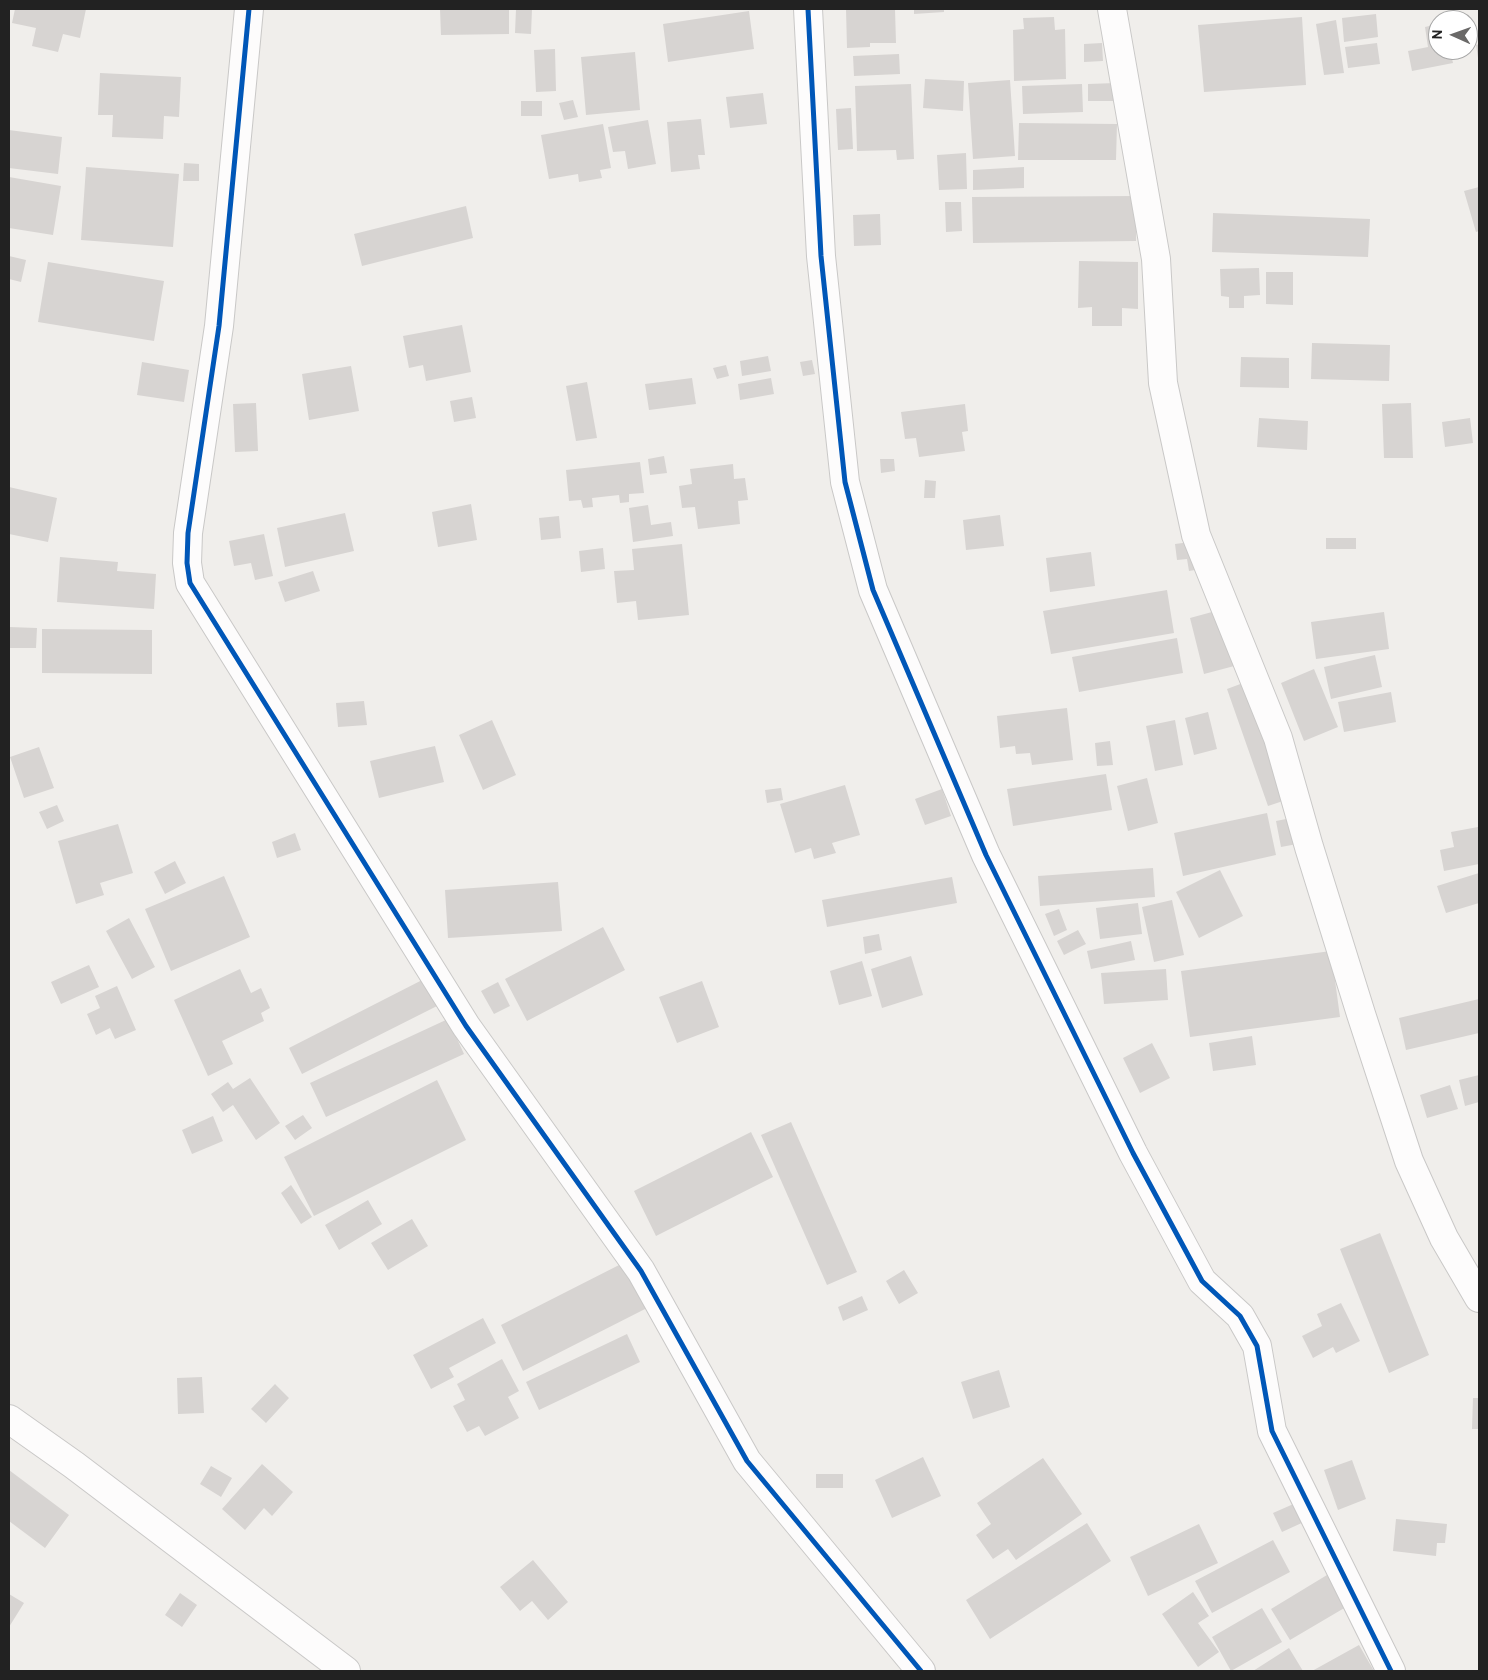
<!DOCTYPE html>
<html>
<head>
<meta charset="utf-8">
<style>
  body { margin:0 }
  #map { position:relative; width:1488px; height:1680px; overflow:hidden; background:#f0eeeb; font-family:Overpass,sans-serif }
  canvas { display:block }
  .frame { position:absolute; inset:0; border:10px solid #222; pointer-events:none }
  .north { position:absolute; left:1428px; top:10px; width:50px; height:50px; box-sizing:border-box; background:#fff; border:1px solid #a7a7a7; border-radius:50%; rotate:272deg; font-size:14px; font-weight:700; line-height:20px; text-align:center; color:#222 }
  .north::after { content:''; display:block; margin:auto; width:18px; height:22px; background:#6a6968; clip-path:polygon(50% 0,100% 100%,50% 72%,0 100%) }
</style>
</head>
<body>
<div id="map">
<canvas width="1488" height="1680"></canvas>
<div class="frame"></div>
<div class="north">N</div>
</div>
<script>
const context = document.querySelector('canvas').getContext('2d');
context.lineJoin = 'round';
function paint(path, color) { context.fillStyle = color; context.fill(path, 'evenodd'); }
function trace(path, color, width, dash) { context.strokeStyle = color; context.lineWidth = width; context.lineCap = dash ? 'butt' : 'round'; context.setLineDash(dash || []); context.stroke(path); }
const building = new Path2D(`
  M15 9H86L80 38 63 34 58 52 32 46 36 28 12 23Z
  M440 9H509V34L441 35Z
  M516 9H532L531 34 515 33Z
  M846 9H895L896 43H870V47L847 48Z
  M914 9H944V12L914 14Z
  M749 11 754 49 668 62 663 24Z
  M1376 14 1378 37 1344 42 1342 18Z
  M1054 17 1055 30 1065 29 1066 79 1014 81 1013 30 1024 29 1023 18Z
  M1302 17 1306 85 1204 92 1198 25Z
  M1336 20 1344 73 1324 75 1316 24Z
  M1438 24V50H1450L1453 63 1412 71 1408 51 1428 47 1425 27Z
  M1102 43 1103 61 1084 62V44Z
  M1377 43 1380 64 1348 68 1345 47Z
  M1479 44V58H1478L1476 45Z
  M555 49 556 91 536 92 534 50Z
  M635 52 640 110 586 115 581 57Z
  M899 54 900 74 854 76 853 56Z
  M100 73 181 77 179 117 164 116 163 139 112 137 113 115H98Z
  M925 79 964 81 963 111 923 108Z
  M1010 80 1015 156 973 159 968 83Z
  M1116 83 1117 101H1088V84Z
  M911 84 914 159 897 160 896 150 857 151 855 86Z
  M1082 84 1083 112 1023 114 1022 86Z
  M763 93 767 124 730 128 726 97Z
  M573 100 578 117 564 120 559 103Z
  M521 101H542V116H521Z
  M851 108 853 149 838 150 836 109Z
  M701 119 705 155H698L700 169 671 172 667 122Z
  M648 120 656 164 628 169 625 151 613 152 608 127Z
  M1019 123 1117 124 1116 160H1018Z
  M603 124 611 168 600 170 602 178 579 182 578 174 549 179 541 135Z
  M9 130 62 137 58 174 9 168Z
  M966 153 967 189 939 190 937 155Z
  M184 163 199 164V181H183Z
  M86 167 179 174 173 247 81 240Z
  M1024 167V188L973 190V170Z
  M9 177 61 186 53 235 9 228Z
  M1479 187V231L1476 232 1464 191Z
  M1136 196V241L973 243 972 197Z
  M945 202H961L962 231 946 232Z
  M466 206 473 238 362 266 354 234Z
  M1213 213 1370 219 1368 257 1212 252Z
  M880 214 881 245 854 246 853 215Z
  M9 256 26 260 21 282 9 279Z
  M1079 261 1138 262V309L1122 308V326H1092V307L1078 308Z
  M48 262 164 281 154 341 38 322Z
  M1259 268 1260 295 1244 296V308H1229V297L1221 296 1220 269Z
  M1266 272H1293V305L1266 304Z
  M462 325 471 372 426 381 423 365 409 368 403 336Z
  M1312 343 1390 345 1389 381 1311 379Z
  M768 356 771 371 742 376 740 361Z
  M1241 357 1289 358V388L1240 387Z
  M812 360 815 374 803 376 800 362Z
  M142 362 189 370 184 402 137 395Z
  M726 365 729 376 717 379 713 368Z
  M351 366 359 411 309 420 302 374Z
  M692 378 696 404 649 410 645 384Z
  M771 378 774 394 740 400 738 384Z
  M587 382 597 438 576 441 566 386Z
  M472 397 476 418 454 422 450 401Z
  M256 403 258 451 235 452 233 404Z
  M1411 403 1413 458H1384L1382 404Z
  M965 404 968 431 962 432 965 451 919 457 916 438 905 439 901 412Z
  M1259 418 1308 421 1307 450 1257 447Z
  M1470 418 1473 443 1445 447 1442 422Z
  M664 456 667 473 650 475 648 459Z
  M880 459H894L895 471 881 473Z
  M640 462 644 493 629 494V502L620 503 619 495 592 498 593 507 583 508 581 500 569 501 566 470Z
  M733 464 734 479 745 478 748 500 738 501 740 524 698 529 695 507 682 508 679 486 692 484 690 469Z
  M925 480 936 481 935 498H924Z
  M9 487 57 498 48 542 9 534Z
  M471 504 477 540 438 547 432 512Z
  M648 505 651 525 671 522 673 536 633 542 629 508Z
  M345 513 354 551 285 567 277 528Z
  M1000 515 1004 546 966 550 963 520Z
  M559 516 561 538 541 540 539 518Z
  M264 534 273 576 255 580 251 563 234 566 229 541Z
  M1326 538H1356V549H1326Z
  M1198 541 1201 569 1189 571 1187 559 1177 560 1175 544Z
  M682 544 689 615 638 620 636 601 617 603 614 571 634 570 632 549Z
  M603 548 605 569 581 572 579 551Z
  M1091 552 1095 586 1050 592 1046 558Z
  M60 557 118 562 117 571 156 574 154 609 57 602Z
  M313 571 320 591 285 602 278 582Z
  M1167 590 1174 633 1051 654 1043 611Z
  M1223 609 1238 665 1204 674 1190 618Z
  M1384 612 1389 649 1316 659 1311 622Z
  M9 627 37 628 36 648H9Z
  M42 629 152 630V674L42 673Z
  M1177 638 1183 673 1079 692 1072 657Z
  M1375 655 1382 687 1331 699 1324 667Z
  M1314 669 1338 727 1304 741 1281 683Z
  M1251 680 1292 798 1268 806 1227 689Z
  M1391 692 1396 722 1344 732 1338 702Z
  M364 701 367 725 338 727 336 703Z
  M1067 708 1073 760 1032 765 1030 753 1016 754 1015 746 1000 748 997 716Z
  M1208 712 1217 749 1194 755 1185 718Z
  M492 720 516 775 483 790 459 735Z
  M1175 720 1183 765 1155 771 1146 726Z
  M1110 741 1113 765 1097 766 1095 743Z
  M435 746 444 782 379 798 370 761Z
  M39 747 54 788 24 798 10 757Z
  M1106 774 1112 810 1013 826 1007 789Z
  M1147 778 1158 823 1128 831 1117 786Z
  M845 785 860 835 832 843 836 853 814 859 811 848 795 853 780 804Z
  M781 788 783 800 767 803 765 790Z
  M942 789 951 816 925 825 915 799Z
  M57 805 64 821 47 829 39 812Z
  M1267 813 1276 855 1183 876 1174 833Z
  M1291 818 1297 844 1281 847 1276 821Z
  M118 824 133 873 100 883 104 895 76 904 58 841Z
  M1478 827 1479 864 1444 871 1440 850 1454 847 1451 832Z
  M295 833 301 850 277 858 272 842Z
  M175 861 186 883 165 894 154 872Z
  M1153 868 1155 897 1040 906 1038 876Z
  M1220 870 1243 916 1199 938 1176 892Z
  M1479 873V903L1446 913 1437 886Z
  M224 876 250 937 171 971 145 909Z
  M952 877 957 903 827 927 822 900Z
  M558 882 562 931 448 938 445 890Z
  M1172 900 1184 955 1154 962 1142 907Z
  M1138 903 1142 934 1100 939 1096 908Z
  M1059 909 1067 930 1054 936 1045 914Z
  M129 918 155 967 132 979 106 931Z
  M603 927 625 970 527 1021 505 979Z
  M1078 930 1086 944 1064 955 1057 941Z
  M879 934 882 950 865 954 863 937Z
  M1131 941 1135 960 1091 969 1087 951Z
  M1331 951 1340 1017 1190 1037 1181 971Z
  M911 956 923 995 882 1008 871 969Z
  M862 961 872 996 839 1005 830 971Z
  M89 965 99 987 61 1004 51 982Z
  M240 969 251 993 261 988 270 1008 261 1013 264 1021 222 1041 233 1064 208 1076 174 1000Z
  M1166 969 1168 1000 1104 1004 1101 973Z
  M430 976 443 1003 302 1074 289 1048Z
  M702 981 719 1027 677 1043 659 997Z
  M498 982 510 1006 494 1014 481 991Z
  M117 986 136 1030 115 1039 110 1028 96 1035 87 1014 100 1008 95 996Z
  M1479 999V1033L1406 1050 1399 1018Z
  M448 1019 464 1054 326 1117 310 1083Z
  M1252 1036 1256 1065 1213 1071 1209 1043Z
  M1152 1043 1170 1078 1140 1093 1123 1058Z
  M1479 1075V1102L1465 1106 1459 1080Z
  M250 1078 280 1123 256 1140 233 1105 223 1112 211 1094 228 1082 233 1089Z
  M437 1080 466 1140 314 1216 284 1157Z
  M1450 1085 1458 1109 1427 1118 1420 1095Z
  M303 1115 312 1128 295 1140 285 1126Z
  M213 1116 223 1141 192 1154 182 1130Z
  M791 1122 857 1272 827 1285 761 1135Z
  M751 1132 773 1177 656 1236 634 1191Z
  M291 1185 312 1217 301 1224 281 1193Z
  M368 1200 382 1224 339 1250 325 1225Z
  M412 1219 428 1246 388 1270 371 1243Z
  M1380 1233 1429 1355 1389 1373 1340 1249Z
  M625 1262 647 1308 523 1371 501 1325Z
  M904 1270 918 1293 899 1304 886 1281Z
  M862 1296 868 1310 843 1321 838 1307Z
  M1341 1303 1360 1341 1336 1353 1333 1347 1313 1358 1302 1336 1322 1326 1317 1314Z
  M483 1318 496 1343 449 1368 454 1377 431 1389 413 1355Z
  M627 1334 640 1362 539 1410 526 1382Z
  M502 1359 519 1391 508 1397 519 1418 485 1436 479 1426 467 1432 453 1406 465 1400 457 1384Z
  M999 1370 1010 1407 973 1419 961 1382Z
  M202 1377 204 1413 178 1414 177 1378Z
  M275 1384 289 1398 266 1423 251 1409Z
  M1473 1398H1479V1429H1472Z
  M923 1457 941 1496 892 1518 875 1480Z
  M1043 1458 1082 1514 1016 1560 1008 1549 993 1559 976 1535 991 1524 977 1503Z
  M1352 1460 1366 1499 1338 1510 1324 1470Z
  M262 1464 293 1492 272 1516 264 1508 245 1530 222 1509Z
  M211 1466 232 1478 221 1497 200 1484Z
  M9 1470 69 1515 45 1548 9 1521Z
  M816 1474H843V1488H816Z
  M1298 1502 1306 1521 1282 1532 1273 1513Z
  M1396 1519 1447 1524 1445 1543H1437L1436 1556 1393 1551Z
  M1087 1523 1111 1561 990 1639 966 1600Z
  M1199 1524 1218 1563 1148 1596 1130 1557Z
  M1273 1540 1290 1572 1212 1613 1195 1581Z
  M533 1560 568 1602 548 1620 532 1601 520 1611 500 1587Z
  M1327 1575 1346 1607 1290 1640 1271 1609Z
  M1193 1592 1209 1616 1198 1623 1219 1652 1198 1667 1162 1614Z
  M180 1593 197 1605 182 1627 165 1615Z
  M9 1594 24 1603 9 1627Z
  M1262 1608 1282 1642 1231 1671 1212 1637Z
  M1359 1645 1374 1671H1312Z
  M1289 1648 1303 1671H1253Z`);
const street = new Path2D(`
  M249 9 219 326 188 533 187 563 190 583 466 1026 641 1271 747 1461 921 1671
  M808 9 821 256 845 482 873 590 986 855 1133 1153 1202 1281 1240 1316 1257 1346 1272 1431 1391 1671
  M1112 9 1156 259 1163 383 1196 535 1278 738 1309 847 1361 1014 1409 1161 1444 1238 1479 1298
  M9 1419 74 1465 346 1671`);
const cycleway = new Path2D(`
  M249 9 219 326 188 533 187 563 190 583 466 1026 641 1271 747 1461 921 1671
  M808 9 821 256 845 482 873 590 986 855 1133 1153 1202 1281 1240 1316 1257 1346 1272 1431 1391 1671`);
paint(building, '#d7d4d2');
trace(street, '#c9c8c7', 30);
trace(street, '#fdfcfc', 28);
trace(cycleway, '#0057b8', 5);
</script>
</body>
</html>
